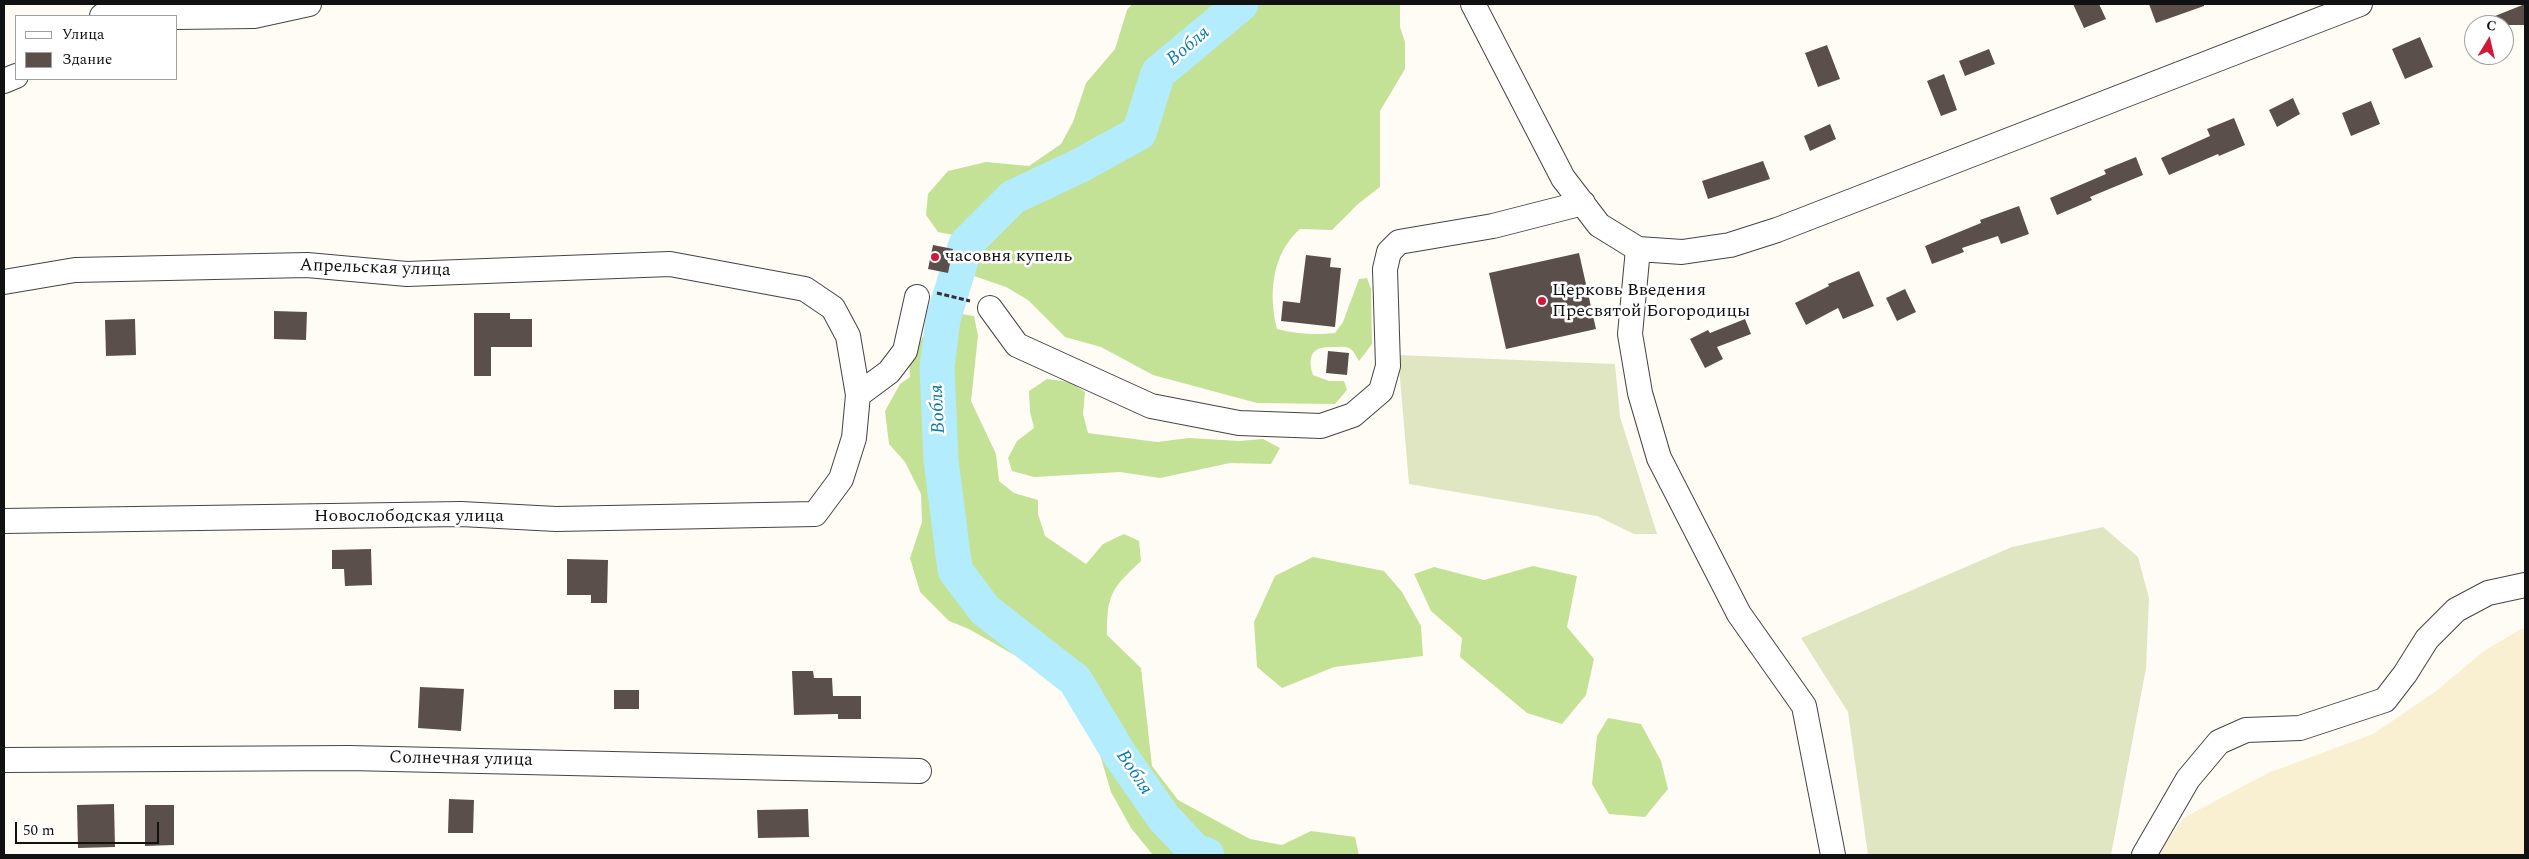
<!DOCTYPE html>
<html>
<head>
<meta charset="utf-8">
<style>
  body { margin:0 }
  #map { position:relative; width:2529px; height:859px; overflow:hidden; background:#fffcf5; font-family:Spectral,serif }
  canvas { display:block }
  .frame { position:absolute; inset:0; border:5px solid #111; pointer-events:none }
  .legend { position:absolute; left:15px; top:15px; width:162px; height:65px; box-sizing:border-box; background:#fff; border:1px solid #a0a0a0; margin:0; padding:6px 9px; list-style:none; font-size:15px; color:#111 }
  .legend li { display:flex; align-items:center; gap:10px; height:25px }
  .legend b { width:25px; border:1px solid #a0a0a0 }
  .north { position:absolute; left:2464px; top:15px; width:50px; height:50px; box-sizing:border-box; background:#fff; border:1px solid #a0a0a0; border-radius:50%; rotate:9deg; font-size:14px; font-weight:700; line-height:20px; text-align:center; color:#111 }
  .north::after { content:''; display:block; margin:auto; width:18px; height:22px; background:#d3173b; clip-path:polygon(50% 0,100% 100%,50% 72%,0 100%) }
  .scale { position:absolute; left:15px; top:822px; width:144px; height:22px; box-sizing:border-box; border:2px solid #111; border-top:0; padding-left:6px; font-size:15px; line-height:18px; white-space:nowrap; color:#111; -webkit-text-stroke:4px #fff; paint-order:stroke }
</style>
</head>
<body>
<div id="map">
<canvas width="2529" height="859"></canvas>
<div class="frame"></div>
<ul class="legend">
<li><b style="height:6px;background:#fff"></b>Улица</li>
<li><b style="height:14px;background:#5b4f4c"></b>Здание</li>
</ul>
<div class="north">С</div>
<div class="scale">50 m</div>
</div>
<script>
const context = document.querySelector('canvas').getContext('2d');
context.lineJoin = 'round';
function paint(path, color) { context.fillStyle = color; context.fill(path, 'evenodd'); }
function trace(path, color, width, dash) { context.strokeStyle = color; context.lineWidth = width; context.lineCap = dash ? 'butt' : 'round'; context.setLineDash(dash || []); context.stroke(path); }
function drawText(font, color, halo, rows, align = 'center') {
  context.font = font + ' Spectral,serif'; context.lineWidth = 5; context.setLineDash([]); context.textBaseline = 'middle'; context.strokeStyle = halo; context.fillStyle = color; for (const [text, x, y, turn = 0] of rows) {
    context.save(); context.translate(x, y); context.rotate((+turn || 0) * Math.PI / 180); context.textAlign = isNaN(turn) ? turn : align; if (halo) context.strokeText(text, 0, 0); context.fillText(text, 0, 0); context.restore();
  }
}
const farmland = new Path2D(`
  M2521 629H2525V855H2156L2185 817 2268 773 2373 734 2435 692 2484 651Z`);
const forest = new Path2D(`
  M1132 4H1400V27L1405 42V69L1380 111V187L1358 204 1332 230 1300 229C1272 254 1268 293 1277 329 1296 334 1315 335 1335 333L1343 322 1359 279 1367 278 1371 289 1372 344 1359 361C1356 356 1354 351 1349 348 1345 346 1338 347 1333 347 1312 346 1307 356 1313 375L1329 381H1344L1347 390 1335 404 1257 403 1153 375 1101 347 1065 337 1028 300 1006 287 974 276 971 257 959 236 938 232 926 215 928 194 948 171 986 162 1029 166 1061 144 1073 122 1086 83 1115 49 1127 10Z
  M936 310 974 316 978 336 971 401 996 454 999 481 1014 493 1038 500V514L1045 536 1086 564 1103 544 1124 534 1139 541 1141 561C1111 589 1107 594 1107 635L1141 668 1152 766 1178 800 1250 839 1282 845 1311 831 1355 837 1359 855H1153L1131 828 1111 792 1095 738 1075 707 1049 675 969 629 949 621 920 592 910 558 922 522 921 494 905 462 889 444 885 411 900 384 910 377 909 360 925 333 930 314Z
  M1047 379 1070 382 1085 392 1083 414 1088 433 1157 442 1189 438 1239 441 1263 439 1280 448 1271 464 1230 463 1160 478 1120 472 1034 477 1012 471 1008 458 1017 441 1034 428 1030 412 1029 391Z
  M1313 557 1384 571 1402 592 1421 626 1423 656 1334 667 1282 688 1257 667 1254 622 1275 576Z
  M1533 566 1577 576 1567 627 1594 659 1586 695 1562 724 1527 713 1460 657 1462 638 1431 611 1414 574 1434 567 1484 580Z
  M1608 718 1641 724 1661 761 1668 789 1645 817 1609 814 1592 784 1597 736Z`);
const cemetery = new Path2D(`
  M1398 355 1615 364 1620 417 1657 534H1634L1597 516 1409 484Z
  M2103 527 2138 557 2149 598 2146 668 2111 855H1868L1848 712 1801 638 2012 547Z`);
const river = new Path2D(`
  M1207 855 1195 851 1164 818 1120 755 1075 680 985 610 955 570 941 460 937 368 943 319 966 244 1013 197 1079 166 1139 133 1158 73 1241 4`);
const building = new Path2D(`
  M2073 4H2099L2106 19 2084 28Z
  M2149 4H2204V6L2156 23Z
  M2525 4V25H2475V24Z
  M2420 37 2433 67 2405 79 2392 49Z
  M1827 45 1840 79 1818 87 1805 53Z
  M1989 49 1995 64 1965 76 1959 61Z
  M1944 74 1957 110 1941 116 1927 81Z
  M2293 98 2300 114 2277 127 2269 110Z
  M2371 101 2380 124 2351 136 2342 113Z
  M2234 118 2245 145 2219 156 2218 154 2169 175 2161 158 2210 136 2207 129Z
  M1830 124 1836 139 1810 151 1804 136Z
  M2136 157 2143 175 2090 197 2092 200 2057 215 2050 198 2106 174 2104 170Z
  M1763 161 1770 179 1708 199 1702 181Z
  M2019 206 2029 234 2001 244 1998 236 1962 248 1964 252 1932 264 1925 246 1981 223 1980 220Z
  M933 245 953 249 948 273 928 269Z
  M1579 253 1596 329 1506 349 1489 273Z
  M1306 255 1331 258 1330 267 1341 268 1335 327 1281 321 1283 301 1300 303Z
  M1859 271 1874 306 1843 319 1838 308 1806 325 1795 303 1829 286 1828 284Z
  M1905 289 1916 312 1897 321 1886 298Z
  M274 311 307 312 306 340 274 339Z
  M474 313H510V319H532V347H491V376H474Z
  M135 319 136 355 106 356 105 320Z
  M1745 319 1751 334 1717 347 1723 359 1705 368 1690 339 1708 330 1710 333Z
  M1328 351 1349 353 1347 375 1326 373Z
  M371 549 372 585 345 586 344 569H332V550Z
  M567 559 608 560 607 603H591V595H567Z
  M792 671H813L814 678H832L833 696H861V719H838V714L794 715Z
  M420 687 464 689 461 731 418 728Z
  M614 690H639V709H614Z
  M449 799 474 800 473 833H448Z
  M114 804 115 847 78 848 77 805Z
  M145 805H174V845L145 846Z
  M808 809 809 837 758 838 757 810Z`);
const path = new Path2D(`
  M937 293 970 301`);
const minor = new Path2D(`
  M1473 4 1563 178 1599 225 1638 249 1682 252 1730 245 1777 230 2360 4
  M102 16 112 9 171 16
  M176 17 254 16 309 4
  M4 81 16 76
  M1638 249 1630 334 1640 393 1659 458 1739 614 1804 706 1833 855
  M4 282 75 270 307 265 407 274 670 264 805 289 833 308 848 336 858 395 854 438 841 479 815 514 556 519 461 514 4 521
  M990 308 1017 345 1151 406 1239 423 1321 426 1353 415 1381 391 1388 366 1385 269 1389 252 1399 242 1493 226 1583 203
  M858 395 889 372 905 351 917 297
  M4 760 349 758 919 771
  M2144 855 2188 779 2219 742 2246 730 2300 728 2385 700 2405 674 2427 639 2456 610 2488 593 2525 585`);
const markers = [
  [935,257,5,"#d3173b"],
  [1542,301,5,"#d3173b"]
];
const poiNames = [
  ["часовня купель",945,257],
  ["Церковь Введения",1552,291],
  ["Пресвятой Богородицы",1552,312]
];
const streetNames = [
  ["Апрельская улица",375,269,2],
  ["Новослободская улица",409,517],
  ["Солнечная улица",461,760,1]
];
const waterNames = [
  ["Вобля",1189,47,-40],
  ["Вобля",939,409,-93],
  ["Вобля",1133,773,56]
];
paint(farmland, '#f9f0d1');
paint(forest, '#c3e296');
paint(cemetery, '#dfe6c1');
trace(river, '#b3ecfd', 35);
paint(building, '#5b4f4c');
trace(minor, '#444', 26);
trace(path, '#333', 3, [5, 2.5]);
trace(minor, '#fff', 24);
for (const [x, y, r, color] of markers) { const dot = new Path2D(); dot.arc(x, y, r, 0, 2 * Math.PI); context.fillStyle = color; context.fill(dot); trace(dot, '#fff', 2); }
drawText('18px', '#111', '#fff', poiNames, 'left');
drawText('18px', '#111', '#fff', streetNames);
drawText('italic 19px', '#097cac', '#fff', waterNames);
</script>
</body>
</html>
